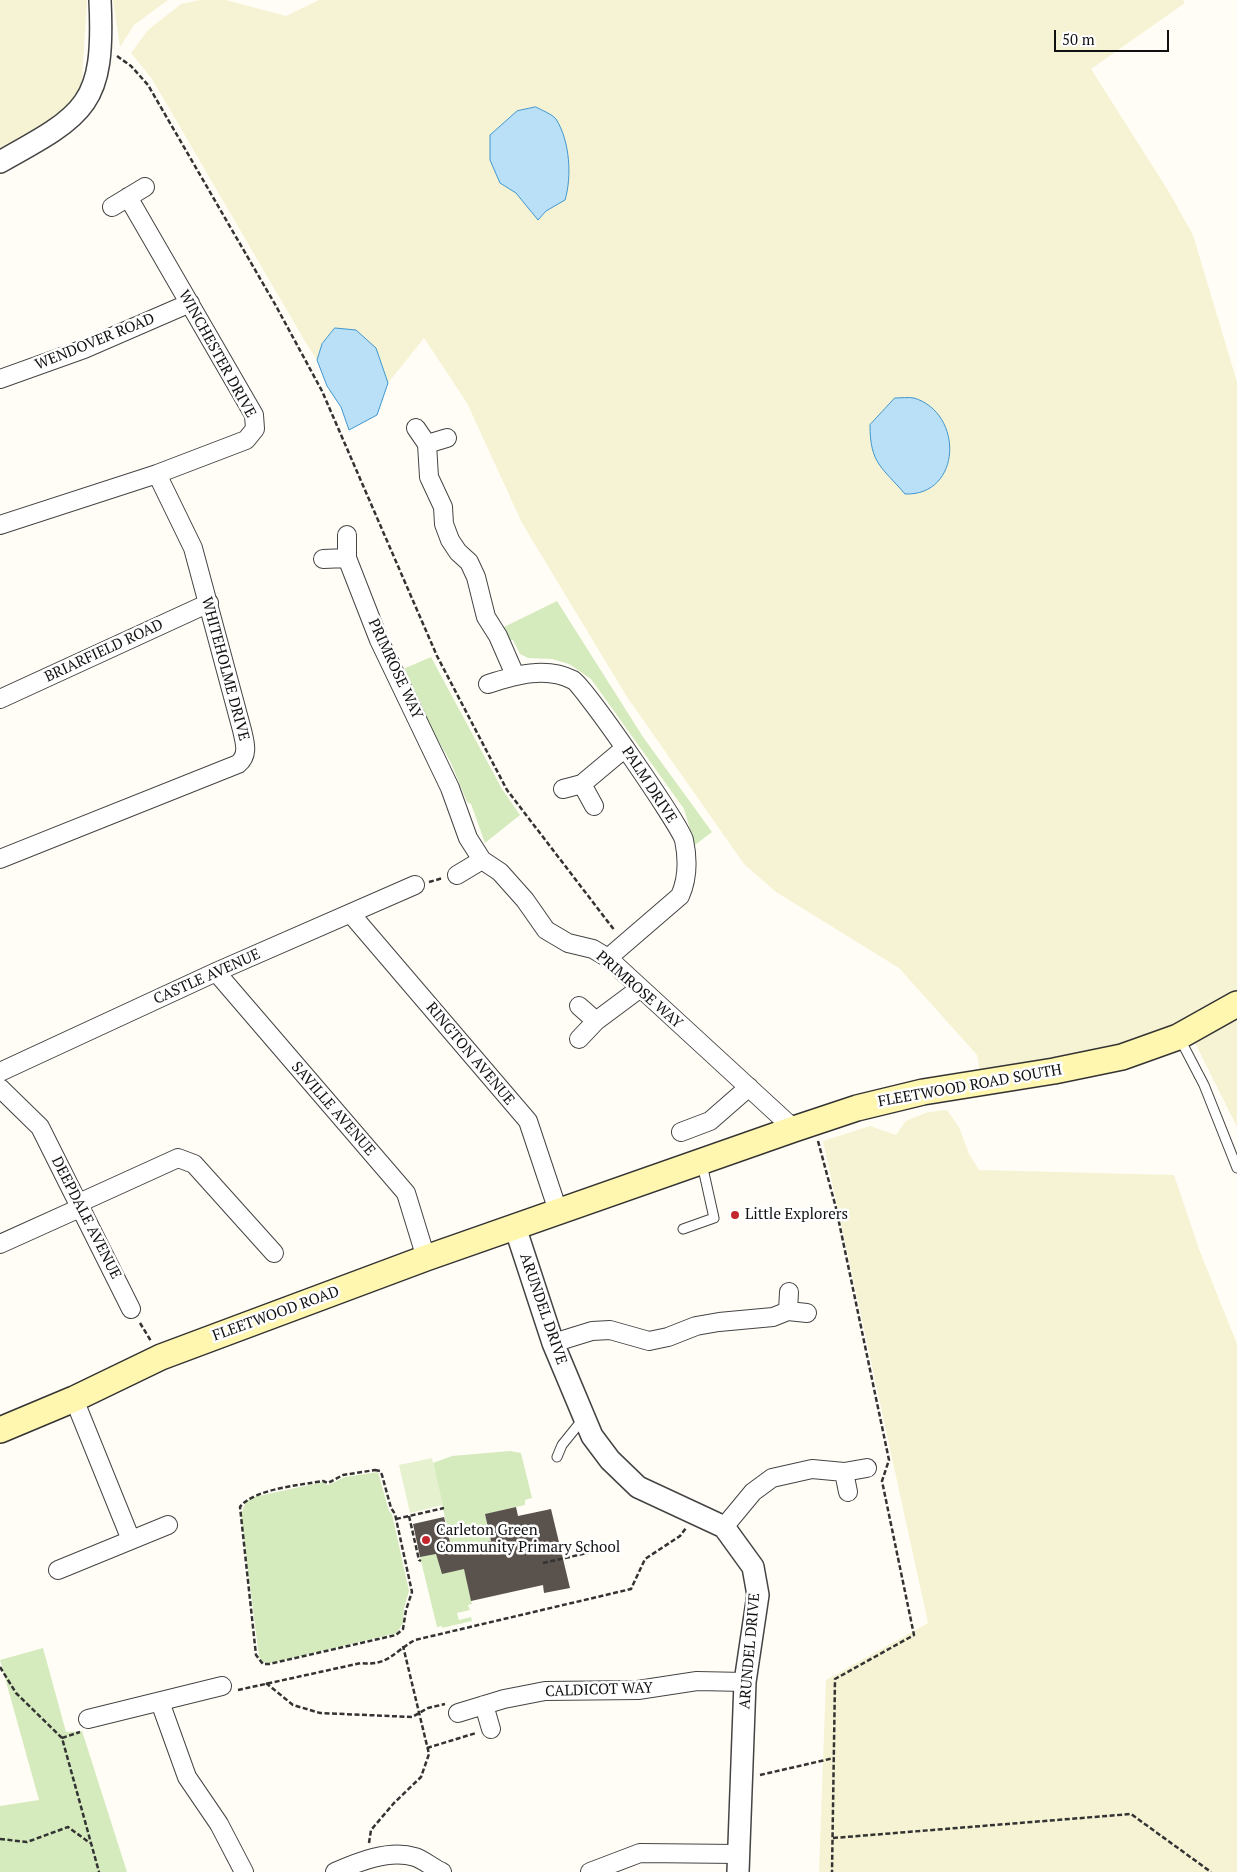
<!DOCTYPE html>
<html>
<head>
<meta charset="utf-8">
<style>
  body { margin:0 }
  #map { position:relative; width:1237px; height:1872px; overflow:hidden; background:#fffdf5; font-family:"PT Serif",serif }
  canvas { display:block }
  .scale { position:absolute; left:1054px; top:30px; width:115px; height:22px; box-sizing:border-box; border:2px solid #111; border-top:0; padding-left:6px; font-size:15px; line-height:18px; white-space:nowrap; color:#111; -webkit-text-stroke:4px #fff; paint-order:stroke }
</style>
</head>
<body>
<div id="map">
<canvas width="1237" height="1872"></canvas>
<div class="scale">50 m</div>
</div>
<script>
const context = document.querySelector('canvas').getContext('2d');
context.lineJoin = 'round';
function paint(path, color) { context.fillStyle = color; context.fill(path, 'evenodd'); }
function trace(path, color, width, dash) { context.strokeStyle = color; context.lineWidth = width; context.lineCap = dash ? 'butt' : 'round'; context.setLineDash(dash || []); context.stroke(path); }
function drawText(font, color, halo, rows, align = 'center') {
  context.font = font + ' "PT Serif",serif'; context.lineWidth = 5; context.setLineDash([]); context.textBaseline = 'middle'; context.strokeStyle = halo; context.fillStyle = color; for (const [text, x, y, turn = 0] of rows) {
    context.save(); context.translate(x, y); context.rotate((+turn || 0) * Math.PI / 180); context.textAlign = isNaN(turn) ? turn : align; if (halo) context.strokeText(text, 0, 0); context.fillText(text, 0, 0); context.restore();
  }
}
const farmland = new Path2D(`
  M0 0H87L81 95 50 122 0 148Z
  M113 0H168L134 25 120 47Z
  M200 0H226L286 16 319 0H1183L1185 3 1091 69 1169 192 1193 235 1237 382V993L1182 1021 1121 1047 980 1072 977 1055 899 968 776 892 744 864 627 697 522 523 467 403 424 338 388 383 376 348 335 328 322 344 317 360 306 343 152 79 131 53 148 30 181 4ZM536 107 555 118 564 141 565 200 546 211 538 220 516 193 500 183 490 160 505 123 517 111Z
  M1237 1020V1127L1195 1043Z
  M947 1110 959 1127 969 1154 979 1170 1174 1175 1199 1249 1237 1344V1872H819L826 1680 928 1623 823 1141 870 1126 896 1135 906 1121 928 1112Z`);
const green = new Path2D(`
  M557 601 643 737 712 832 695 845 684 809 591 679 569 664 552 659 528 658 520 654 513 640H508L503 631 504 627Z
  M431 657 502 789 520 815 485 843 471 804 467 802 451 763 409 689 403 669Z
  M510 1451 521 1453 532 1498 525 1500V1505L485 1514 491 1541 452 1550 433 1463 452 1456Z
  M378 1472 389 1511 392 1514 409 1591 404 1608 403 1623 397 1633 271 1663 263 1662 259 1657 241 1515 246 1501 254 1497 323 1482 328 1485 345 1477Z
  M436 1554 468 1568 467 1583 472 1604 468 1605 470 1610 457 1613 459 1620 471 1617 472 1621 442 1628V1626L437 1627 420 1557Z
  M43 1648 66 1732 82 1731 127 1872H0V1806L39 1800 0 1660Z`);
const pitch = new Path2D(`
  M432 1458 443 1505 410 1513 399 1465Z`);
const water = new Path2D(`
  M536 107C541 110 552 114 556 119 570 141 572 177 565 200L546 211 538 220 516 193 500 183 490 160V135L517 111Z
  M335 328 356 330 376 348 388 383 377 415 349 430 341 407 327 386 317 360 322 344Z
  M895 398C901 398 908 397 914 398 964 413 962 496 905 494 882 467 870 464 870 425Z`);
const building = new Path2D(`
  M516 1507 518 1516 551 1509 570 1588 544 1593 543 1585 471 1601 464 1569 442 1574 436 1554 420 1557 413 1524 444 1517 452 1550 491 1541 485 1514Z`);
const path = new Path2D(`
  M117 56 131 66 148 85 276 306 322 391 437 656 507 790 615 931
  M429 882 443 878
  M818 1141 836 1208 889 1460 882 1481 914 1635 835 1679 832 1872
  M140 1323 151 1341
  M375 1470 380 1471 382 1475 391 1508 395 1514 412 1592 406 1610 403 1629 396 1635 269 1664H263L256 1655 240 1507C253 1489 301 1485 323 1481L328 1483 343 1475Z
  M409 1516 419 1560 421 1561
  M396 1519 444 1508
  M543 1563 618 1546
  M0 1667 16 1693 62 1738 99 1872
  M266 1683 293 1705 320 1713 412 1717 428 1708 445 1704
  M238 1690 361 1663C389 1666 393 1652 415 1640L631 1589 645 1559 680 1536 686 1528
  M62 1738 80 1732
  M427 1748 476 1733
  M760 1775 834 1758
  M833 1838 1131 1814 1211 1872
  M0 1839 27 1842 68 1827 90 1843
  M369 1843 371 1830 394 1803 421 1777 429 1754 403 1646`);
const service = new Path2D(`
  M1180 1039 1204 1085 1237 1168
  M683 1229 714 1218 702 1164
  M557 1457 562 1445 583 1419`);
const minor = new Path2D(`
  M112 207 145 187
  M0 379 84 349 190 303
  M416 428 427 444
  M447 438 427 444 429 477 443 507 444 524 450 540 458 552 469 562 476 577 486 617 498 636 515 675
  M0 525 157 474 246 440 255 429 254 415 128 197
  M347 535V558
  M323 559 347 558 379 640 450 788 468 838 482 860 500 872 525 900 546 930 568 943 593 949 608 958 794 1129
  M488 684C516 675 546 666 573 680 584 686 680 825 684 840 688 859 688 878 680 896L608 958
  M0 699 209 603
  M582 784 594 806
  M563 789 582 784 625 748
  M0 859 238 764C249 755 245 743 242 730L193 548 157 474
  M457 875 482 860
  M351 914 528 1121 558 1211
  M216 972 406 1193 426 1258
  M579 1006 596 1021
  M579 1039 596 1021 639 989
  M0 1072 216 972 415 885
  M0 1088 40 1127 131 1309
  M681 1132 710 1121 749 1087
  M79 1203 178 1158 194 1164 274 1253
  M0 1244 82 1207
  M788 1311 807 1313
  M553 1343 592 1331 610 1330 649 1341 668 1337 696 1326 719 1322 773 1317 788 1311 789 1292
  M74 1399 131 1540
  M844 1472 848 1492
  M724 1527 753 1492 772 1478 812 1469 844 1472 867 1468
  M58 1570 168 1525
  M160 1702 187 1777 219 1824 244 1872
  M484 1705 491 1729
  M458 1713 504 1699 545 1691 638 1690 697 1681 745 1682
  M88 1719 222 1686
  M335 1872C358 1862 389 1849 415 1857 424 1860 433 1868 442 1872
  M590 1872 640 1853 738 1854`);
const tertiary = new Path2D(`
  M0 162C87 114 105 104 100 0
  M515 1227 553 1343 592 1436 610 1460 638 1487 724 1527 753 1567 758 1595 745 1682 738 1872`);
const secondary = new Path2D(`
  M0 1430 74 1399 161 1357 426 1258 794 1129 857 1108 923 1092 1054 1071 1122 1057 1178 1037 1237 1004`);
const markers = [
  [735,1215,5,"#c4262e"],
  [426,1540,5,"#c4262e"]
];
const streetNames = [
  ["WENDOVER ROAD",95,342,-22],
  ["WINCHESTER DRIVE",217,354,61],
  ["BRIARFIELD ROAD",104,651,-25],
  ["WHITEHOLME DRIVE",225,669,75],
  ["PRIMROSE WAY",395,669,65],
  ["PALM DRIVE",649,785,57],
  ["CASTLE AVENUE",207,977,-24],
  ["PRIMROSE WAY",639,990,41],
  ["RINGTON AVENUE",470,1054,50],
  ["FLEETWOOD ROAD SOUTH",970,1086,-10],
  ["SAVILLE AVENUE",333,1109,49],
  ["DEEPDALE AVENUE",86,1218,63],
  ["ARUNDEL DRIVE",543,1309,71],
  ["FLEETWOOD ROAD",276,1314,-20],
  ["ARUNDEL DRIVE",750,1651,-85],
  ["CALDICOT WAY",599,1690,-2]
];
const poiNames = [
  ["Little Explorers",745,1215],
  ["Carleton Green",436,1531],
  ["Community Primary School",436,1548]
];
paint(farmland, '#f6f3d4');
paint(green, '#d5ebbd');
paint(pitch, '#e6f2cf');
paint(water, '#b9e0f7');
trace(water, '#3f96cf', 1);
paint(building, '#5a524d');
trace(service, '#444', 11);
trace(minor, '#444', 20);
trace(tertiary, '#444', 24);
trace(secondary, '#333', 28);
trace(path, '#333', 2.5, [5, 2.5]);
trace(service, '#fff', 9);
trace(minor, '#fff', 18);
trace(tertiary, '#fff', 21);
trace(secondary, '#fff6b0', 25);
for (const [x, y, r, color] of markers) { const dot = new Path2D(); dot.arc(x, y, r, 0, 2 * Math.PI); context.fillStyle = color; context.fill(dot); trace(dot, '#fff', 2); }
drawText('15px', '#111', '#fff', streetNames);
drawText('15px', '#111', '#fff', poiNames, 'left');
</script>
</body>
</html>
